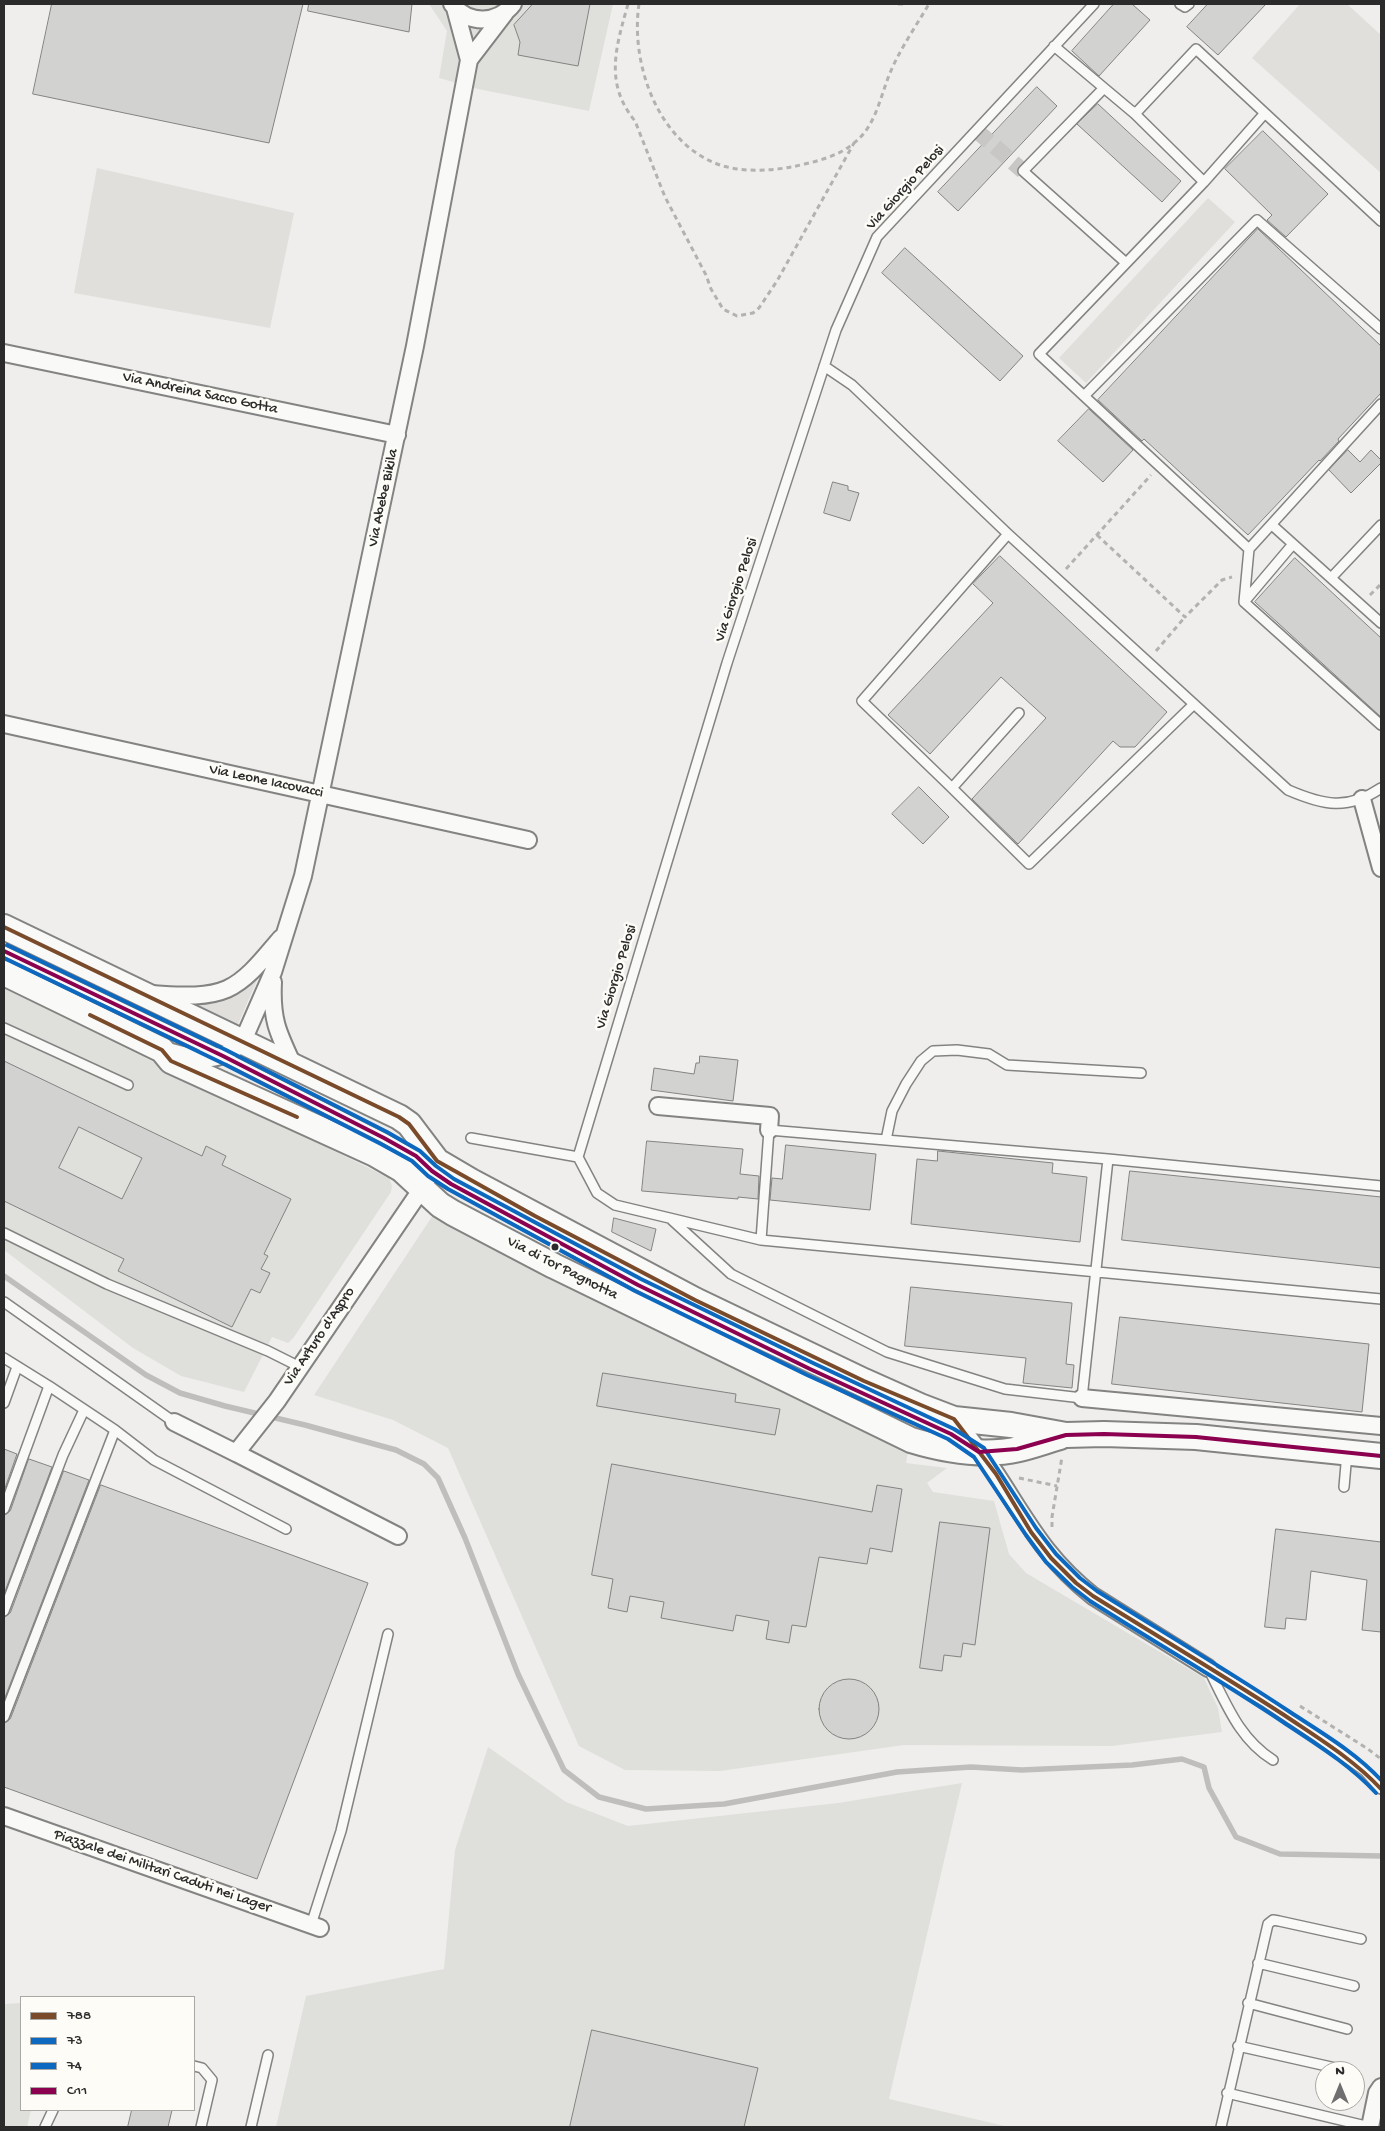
<!DOCTYPE html>
<html>
<head>
<meta charset="utf-8">
<style>
  body { margin:0 }
  #map { position:relative; width:1385px; height:2131px; overflow:hidden; background:#efeeec; font-family:"Gochi Hand",sans-serif }
  canvas { display:block }
  .frame { position:absolute; inset:0; border:5px solid #2b2b2b; pointer-events:none }
  .legend { position:absolute; left:20px; top:1996px; width:175px; height:115px; box-sizing:border-box; background:#fdfcf7; border:1px solid #a9a8a5; margin:0; padding:6px 9px; list-style:none; font-size:15px; color:#2b2b2b }
  .legend li { display:flex; align-items:center; gap:10px; height:25px }
  .legend b { width:25px; border:1px solid #a9a8a5 }
  .north { position:absolute; left:1315px; top:2061px; width:50px; height:50px; box-sizing:border-box; background:#fdfcf7; border:1px solid #a9a8a5; border-radius:50%; rotate:0deg; font-size:14px; font-weight:700; line-height:20px; text-align:center; color:#2b2b2b }
  .north::after { content:''; display:block; margin:auto; width:18px; height:22px; background:#706f6f; clip-path:polygon(50% 0,100% 100%,50% 72%,0 100%) }
</style>
</head>
<body>
<div id="map">
<canvas width="1385" height="2131"></canvas>
<div class="frame"></div>
<ul class="legend">
<li><b style="height:6px;background:#7a4b2a"></b>788</li>
<li><b style="height:6px;background:#0c69bf"></b>73</li>
<li><b style="height:6px;background:#0c69bf"></b>74</li>
<li><b style="height:6px;background:#8b004f"></b>C11</li>
</ul>
<div class="north">N</div>
</div>
<script>
const context = document.querySelector('canvas').getContext('2d');
context.lineJoin = 'round';
function paint(path, color) { context.fillStyle = color; context.fill(path, 'evenodd'); }
function trace(path, color, width, dash) { context.strokeStyle = color; context.lineWidth = width; context.lineCap = dash ? 'butt' : 'round'; context.setLineDash(dash || []); context.stroke(path); }
function drawText(font, color, halo, rows, align = 'center') {
  context.font = font + ' "Gochi Hand",sans-serif'; context.lineWidth = 5; context.setLineDash([]); context.textBaseline = 'middle'; context.strokeStyle = halo; context.fillStyle = color; for (const [text, x, y, turn = 0] of rows) {
    context.save(); context.translate(x, y); context.rotate((+turn || 0) * Math.PI / 180); context.textAlign = isNaN(turn) ? turn : align; if (halo) context.strokeText(text, 0, 0); context.fillText(text, 0, 0); context.restore();
  }
}
const built = new Path2D(`
  M429 4H613L589 111 478 89 439 78 447 31Z
  M4 988 389 1178 392 1186 391 1192 294 1337 288 1343 272 1337 244 1392 181 1376 133 1348 4 1250Z
  M433 1215 908 1452 906 1463 947 1468 927 1483 933 1492 994 1501 1009 1554 1026 1573 1204 1678 1218 1708 1222 1732 1112 1746 904 1745 720 1771 625 1770 579 1746 448 1448 393 1420 314 1395Z
  M488 1747 566 1802 628 1826 838 1803 962 1783 889 2099 1009 2127H276L306 1996 444 1969 455 1850Z
  M21 2003V2110H31L27 2127H4V2004Z`);
const green = new Path2D(`
  M1300 4H1347L1381 35V173L1252 58Z
  M97 168 294 213 270 328 74 293Z
  M1208 198 1235 222 1086 383 1059 358Z
  M258 978 238 1024 234 1026 188 1004C206 1005 224 1004 239 994 246 989 251 982 258 978Z`);
const stream = new Path2D(`
  M4 1276 146 1375 180 1393 225 1406 305 1425 396 1450 424 1464 438 1478 465 1538 518 1674 564 1770 599 1797 646 1809 724 1804 897 1772 971 1767 1022 1770 1132 1765 1182 1759 1204 1767 1209 1788 1236 1837 1280 1854 1381 1856`);
const building = new Path2D(`
  M52 4H303L269 143 33 94Z
  M309 4H412L409 32 308 11Z
  M533 4H590L578 66 518 55 520 42 514 25Z
  M1114 4H1132L1150 20 1099 76 1072 51Z
  M1208 4H1266L1218 55 1187 27Z
  M1037 87 1057 106 958 211 938 192Z
  M1098 104 1181 181 1162 202 1077 124Z
  M1263 131 1328 194 1286 237 1267 220 1272 215 1225 169Z
  M1258 229 1381 346V393L1338 439 1339 441 1320 461 1319 460 1248 535 1144 439 1142 441 1098 400Z
  M905 248 1023 356 1000 381 882 273Z
  M1089 409 1133 450 1103 482 1058 441Z
  M1348 450 1360 462 1371 450 1381 460V463L1351 493 1329 470Z
  M833 482 848 486V490L859 493 850 521 824 513Z
  M1000 556 1167 712 1135 747H1120L1113 741 1018 844 972 799 1046 718 1001 677 930 754 888 715 993 603 973 584Z
  M1295 558 1381 638V717L1255 602Z
  M919 787 949 817 923 844 892 814Z
  M700 1056 738 1060 733 1101 651 1090 654 1068 694 1074 696 1063H699Z
  M4 1061 202 1156 206 1146 226 1156 222 1165 291 1199 264 1254 268 1256 261 1269 270 1273 260 1293 251 1289 232 1327 118 1271 124 1259 4 1201ZM79 1127 142 1158 122 1199 59 1168Z
  M647 1141 743 1149 740 1174 759 1176 758 1199 738 1197V1199L642 1191Z
  M786 1145 876 1154 870 1210 770 1200 772 1178 782 1179Z
  M938 1151 1053 1163 1052 1173 1087 1177 1080 1242 911 1224 917 1159 937 1161Z
  M1130 1171 1381 1197V1268L1122 1240Z
  M614 1218 656 1229 651 1251 612 1232Z
  M911 1287 1072 1303 1066 1364 1074 1365 1072 1388 1023 1383 1026 1358 905 1346Z
  M1120 1317 1369 1344 1362 1412 1112 1384Z
  M603 1373 736 1394 735 1402 780 1409 775 1435 597 1406Z
  M4 1449 17 1454 4 1491Z
  M29 1459 52 1467 4 1594V1515L10 1511Z
  M612 1464 872 1512 877 1485 902 1489 892 1552 870 1548 867 1564 819 1557 806 1627 792 1625 789 1643 766 1639 769 1621 736 1615 733 1631 661 1618 664 1602 630 1596 627 1612 608 1608 613 1579 592 1575Z
  M64 1471 89 1480 4 1700V1617L10 1613Z
  M101 1485 368 1583 257 1879 4 1787V1723L10 1719Z
  M940 1522 990 1528 975 1645 963 1643 961 1657 944 1655 942 1671 920 1668Z
  M1276 1529 1381 1542V1632L1362 1630 1367 1580 1311 1571 1306 1620 1286 1618 1285 1629 1265 1627Z
  M819 1709a30 30 0 1 1 60 0a30 30 0 1 1-60 0Z
  M592 2030 758 2068 744 2127H570Z
  M132 2110H172L168 2127H128Z`);
const streetTunnel = new Path2D(`
  M977 131 1023 171`);
const path = new Path2D(`
  M628 4C616 47 604 83 635 121L665 197 706 275 711 289 723 309 737 316 753 313 759 308 777 281 854 143
  M639 4C630 65 659 146 723 166 745 172 769 171 791 167 811 163 838 157 854 143 876 126 880 97 890 73 900 49 916 26 929 4
  M898 4H903
  M1097 535 1185 617 1222 580 1232 577
  M1066 569 1151 475
  M1370 595 1381 584
  M1156 651 1185 617
  M1019 1478 1057 1486
  M1052 1527V1517L1062 1457
  M1300 1706 1368 1749 1381 1759`);
const lane = new Path2D(`
  M1180 4 1185 7 1189 4
  M1054 46 1135 114 1196 49 1381 221
  M1104 88 1023 171 1125 262
  M1132 111 1204 182 1265 113
  M1204 182 1039 354 1084 396 1257 220 1381 329
  M824 366 852 385 1008 534 1288 790C1323 805 1347 811 1381 788
  M1084 396 1249 549 1381 404
  M1272 525 1381 623
  M1008 534 862 701 952 788 1019 713
  M1249 549 1244 602 1381 725
  M1331 578 1381 525
  M1244 602 1293 544
  M952 788 1029 864 1194 704
  M4 951 223 1056 384 1138 416 1156 432 1171 451 1184 638 1285 702 1317 951 1434 966 1444
  M4 1028 128 1085
  M471 1138 578 1157 727 663 836 330 877 237 1094 4
  M886 1140 892 1111 906 1084 921 1061 933 1051 957 1050 989 1054 1007 1065 1141 1073
  M578 1157 597 1193 615 1205 761 1240 1381 1299
  M672 1220 731 1274 887 1352 1005 1389 1082 1398 1108 1159 1381 1186
  M4 1233 107 1284 268 1351 300 1367
  M761 1240 769 1130 1108 1159
  M4 1302 174 1422
  M4 1358 49 1386 115 1430 154 1460 286 1529
  M4 1403 17 1367
  M1344 1487 1347 1453
  M4 1509 49 1386
  M4 1611 63 1455 84 1410
  M1208 1668 1264 1701 1318 1737 1365 1771 1381 1789
  M1208 1668C1226 1703 1239 1739 1273 1760
  M4 1717 115 1430
  M311 1925 341 1831 388 1634
  M1258 1963 1354 1986
  M1248 2003 1347 2029
  M1238 2046 1340 2069
  M194 2066 202 2068 212 2080 201 2127
  M1227 2093 1370 2127
  M45 2127 53 2110
  M251 2127 268 2055
  M1221 2127 1268 1924 1273 1920 1279 1921 1361 1939`);
const street = new Path2D(`
  M452 4C468 25 498 24 513 4
  M469 60 505 13
  M4 353 397 435
  M4 724 528 840
  M1362 799 1381 868
  M273 982C271 1020 278 1033 294 1067
  M150 994C174 995 204 999 227 989 249 979 266 955 281 938
  M171 1052C200 1060 218 1064 242 1043L273 972 303 876 415 346 469 60 455 8
  M658 1106 770 1116 769 1130
  M1082 1398 1381 1426
  M954 1419C968 1437 983 1455 996 1474 1028 1523 1046 1559 1093 1596L1208 1668
  M174 1422 236 1453 277 1401 423 1187 437 1161
  M236 1453 398 1536
  M4 1816 320 1928
  M1370 2127 1377 2093 1381 2087`);
const secondary = new Path2D(`
  M4 927 399 1117 409 1124 437 1161 471 1181 695 1300 864 1381 920 1406 954 1419 1011 1425 1066 1435 1104 1434 1196 1437 1381 1456
  M4 973 162 1050 171 1061 375 1154 401 1169 440 1205 453 1213 554 1266 911 1440C944 1450 984 1457 1019 1449 1033 1446 1046 1441 1060 1437`);
const bus1 = new Path2D(`
  M4 927 399 1117 409 1124 437 1161 535 1216 695 1300 864 1381 954 1419 996 1474 1031 1532 1051 1558 1076 1583 1093 1596C1157 1636 1221 1674 1284 1715 1318 1738 1353 1759 1381 1789
  M90 1015 162 1050 171 1061 297 1117`);
const bus2 = new Path2D(`
  M4 958 220 1062 381 1144 412 1161 428 1176 448 1189 635 1291 807 1375 948 1439 974 1457 1026 1535 1046 1562 1072 1587 1090 1601C1154 1642 1220 1680 1283 1722 1316 1744 1349 1764 1376 1793`);
const bus3 = new Path2D(`
  M7 945 226 1050 387 1132 420 1151 436 1166 454 1179 641 1279 813 1363 954 1429 984 1448 1036 1528 1056 1554 1080 1578 1097 1591C1161 1631 1227 1670 1290 1712 1322 1733 1355 1752 1381 1780`);
const bus4 = new Path2D(`
  M4 951 223 1056 384 1138 416 1156 432 1171 451 1184 638 1285 810 1369 951 1434 979 1452 1017 1449 1066 1435 1104 1434 1196 1437 1381 1456`);
const markers = [
  [555,1247,4.5,"#2b2b2b"]
];
const streetNames = [
  ["Via Giorgio Pelosi",906,188,-48],
  ["Via Andreina Sacco Gotta",200,394,12],
  ["Via Abebe Bikila",384,498,-78],
  ["Via Giorgio Pelosi",737,590,-72],
  ["Via Leone Iacovacci",266,782,12],
  ["Via Giorgio Pelosi",617,977,-73],
  ["Via di Tor Pagnotta",562,1269,27],
  ["Via Arturo d'Aspro",320,1337,-56],
  ["Piazzale dei Militari Caduti nei Lager",162,1872,19]
];
paint(built, '#dfdfdc');
paint(green, '#e0dfdc');
trace(stream, '#bfbebc', 5.5);
paint(building, '#d2d2d0');
trace(building, '#838382', 1);
trace(streetTunnel, '#c8c7c5', 16, [16, 8]);
trace(lane, '#838382', 12);
trace(street, '#838382', 20);
trace(secondary, '#838382', 28);
trace(path, '#b3b2b0', 3, [5, 4]);
trace(lane, '#f9f9f7', 9);
trace(street, '#f9f9f7', 16);
trace(secondary, '#f9f9f7', 24);
trace(bus1, '#7a4b2a', 4);
trace(bus2, '#0c69bf', 4);
trace(bus3, '#0c69bf', 4);
trace(bus4, '#8b004f', 4);
for (const [x, y, r, color] of markers) { const dot = new Path2D(); dot.arc(x, y, r, 0, 2 * Math.PI); context.fillStyle = color; context.fill(dot); trace(dot, '#fdfcf7', 2); }
drawText('15px', '#2b2b2b', '#fdfcf7', streetNames);
</script>
</body>
</html>
